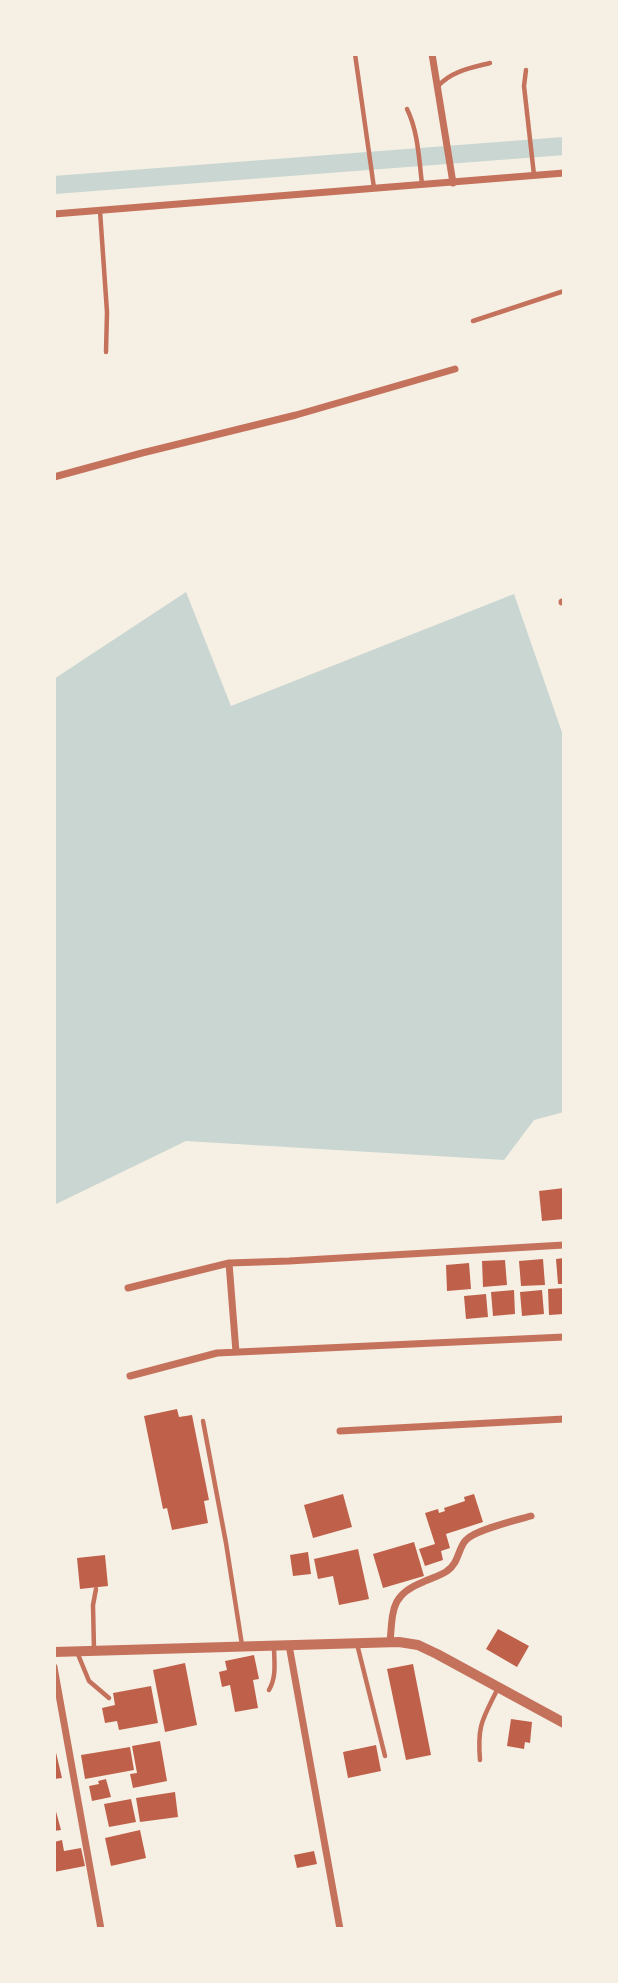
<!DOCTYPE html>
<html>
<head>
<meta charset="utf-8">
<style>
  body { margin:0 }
  #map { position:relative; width:618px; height:1983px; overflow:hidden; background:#f6efe4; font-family:Figtree,sans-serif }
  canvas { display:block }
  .frame { position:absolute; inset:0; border:56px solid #f6efe4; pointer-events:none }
</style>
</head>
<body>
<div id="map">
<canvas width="618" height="1983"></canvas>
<div class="frame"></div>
</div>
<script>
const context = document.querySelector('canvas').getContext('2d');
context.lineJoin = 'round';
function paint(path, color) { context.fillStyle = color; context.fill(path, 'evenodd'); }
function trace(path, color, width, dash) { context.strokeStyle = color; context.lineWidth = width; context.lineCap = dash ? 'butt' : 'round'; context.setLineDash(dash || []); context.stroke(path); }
const water = new Path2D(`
  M186 592 231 706 514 594 564 738V1112L534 1120 504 1160 186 1141 54 1205V679Z`);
const canal = new Path2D(`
  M54 185 564 146`);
const building = new Path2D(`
  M564 1188V1219L542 1221 539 1191Z
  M564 1258V1284H558L556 1259Z
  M543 1259 545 1285 521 1286 519 1261Z
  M505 1260 507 1285 483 1287 482 1261Z
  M469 1263 471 1289 447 1291 446 1265Z
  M564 1288V1314L549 1315 548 1289Z
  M514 1290 515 1314 493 1316 491 1292Z
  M542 1290 544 1314 522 1316 520 1292Z
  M486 1294 488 1317 466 1319 464 1296Z
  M177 1409 179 1417 192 1415 209 1500 204 1501 208 1523 172 1530 167 1508 163 1509 144 1416Z
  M343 1494 352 1527 313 1538 304 1505Z
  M474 1494 483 1522 446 1534 450 1548 441 1551 443 1560 425 1566 419 1549 435 1544 425 1513 438 1509 439 1513 445 1511 444 1508 465 1501 464 1497Z
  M414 1542 424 1576 383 1588 373 1554Z
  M358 1549 369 1599 339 1605 333 1576 318 1579 314 1559Z
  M308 1552 311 1574 293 1576 290 1555Z
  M105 1555 108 1586 80 1589 77 1558Z
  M498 1629 529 1646 517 1667 486 1649Z
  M254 1655 259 1679 253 1680 258 1708 235 1712 230 1685 222 1687 219 1672 227 1670 225 1661Z
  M185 1663 197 1725 165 1732 153 1670Z
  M413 1664 431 1755 406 1760 387 1669Z
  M151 1686 158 1723 119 1730 117 1721 105 1723 102 1708 115 1705 113 1693Z
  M511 1719 532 1722 530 1743 525 1742 524 1749 507 1746Z
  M160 1741 167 1781 133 1788 130 1774 137 1773 132 1746Z
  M54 1744 62 1778 54 1779Z
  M376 1745 381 1771 348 1778 343 1752Z
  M130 1747 134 1770 85 1779 81 1755Z
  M106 1779 111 1797 92 1801 89 1786 99 1784 98 1781Z
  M175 1792 178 1817 140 1822 136 1798Z
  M131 1799 136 1822 109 1827 104 1804Z
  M54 1804 61 1830 54 1831Z
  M140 1830 146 1858 111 1866 105 1838Z
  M62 1840 64 1851 81 1848 85 1866 54 1872V1842Z
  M314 1851 317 1864 297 1868 294 1855Z`);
const service = new Path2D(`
  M355 54 374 188
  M526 70 524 86 534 175
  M438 86C452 71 470 68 490 63
  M407 109C418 131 419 159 422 184
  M100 211 107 312 106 352
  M473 321 564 291
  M203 1421 226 1543 242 1645
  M357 1644 385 1756
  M94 1650 93 1605 96 1589
  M77 1652 89 1681 109 1698
  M269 1690C277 1676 274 1662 274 1646
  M480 1760C477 1724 483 1719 498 1688`);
const minor = new Path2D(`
  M432 54 453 183
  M54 214 564 173
  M54 477 142 453 296 415 455 369
  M562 602H564
  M229 1263 236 1352
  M128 1288 229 1263 289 1261 564 1245
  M130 1376 217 1353 564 1337
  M340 1431 564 1419
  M390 1642C393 1611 390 1595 423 1582 431 1578 440 1576 447 1571 459 1563 458 1548 466 1540 475 1530 517 1520 531 1516
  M289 1645 340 1929
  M54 1667 101 1929`);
const tertiary = new Path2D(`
  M54 1652 399 1642 418 1645 437 1654 564 1723`);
paint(water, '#c9d6d2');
trace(canal, '#c9d6d2', 18);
paint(building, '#bf614a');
trace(service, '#c5725c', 4.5);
trace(minor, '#c5725c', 7);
trace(tertiary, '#c5725c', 10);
</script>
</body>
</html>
